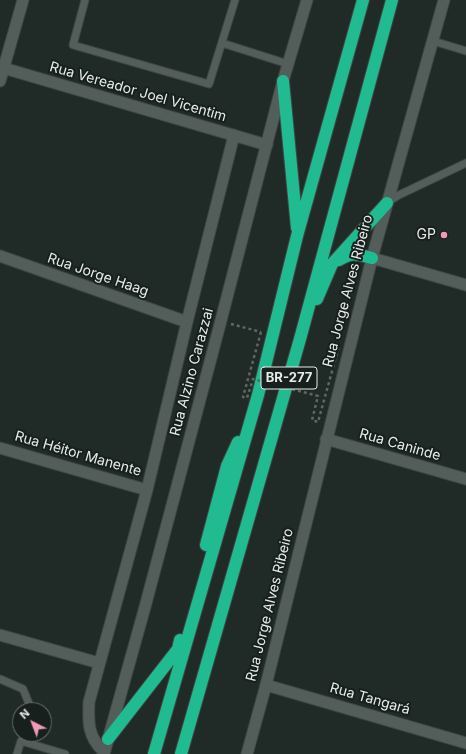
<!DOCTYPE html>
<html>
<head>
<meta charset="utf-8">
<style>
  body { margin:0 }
  #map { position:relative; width:466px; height:754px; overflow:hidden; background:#202a26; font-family:Inter,sans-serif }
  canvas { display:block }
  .north { position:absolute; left:12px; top:702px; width:40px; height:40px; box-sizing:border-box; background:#17201c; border:1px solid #69716e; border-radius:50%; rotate:318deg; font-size:11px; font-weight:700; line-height:16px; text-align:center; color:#e5ebe8 }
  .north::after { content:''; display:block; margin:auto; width:14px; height:18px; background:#f09ab6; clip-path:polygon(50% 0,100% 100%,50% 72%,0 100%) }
</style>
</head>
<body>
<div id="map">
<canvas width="466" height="754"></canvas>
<div class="north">N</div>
</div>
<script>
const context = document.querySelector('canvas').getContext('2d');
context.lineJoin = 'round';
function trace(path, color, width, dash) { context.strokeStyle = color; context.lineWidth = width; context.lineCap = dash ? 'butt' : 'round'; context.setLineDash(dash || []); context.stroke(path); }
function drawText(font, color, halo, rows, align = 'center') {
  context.font = font + ' Inter,sans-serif'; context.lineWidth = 4; context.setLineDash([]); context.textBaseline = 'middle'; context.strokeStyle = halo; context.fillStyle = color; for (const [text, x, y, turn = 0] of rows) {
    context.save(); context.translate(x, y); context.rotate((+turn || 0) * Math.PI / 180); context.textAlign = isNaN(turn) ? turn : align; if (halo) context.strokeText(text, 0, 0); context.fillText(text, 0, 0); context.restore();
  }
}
const path = new Path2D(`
  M231 324 261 332`);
const service = new Path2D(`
  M85 0 73 45 209 84 235 0
  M433 41 466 51
  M222 43 288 64
  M388 202 399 195 466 163
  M0 679 23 689 30 706 29 710
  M17 754 21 741 65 754`);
const minor = new Path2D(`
  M0 67 267 145
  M0 81 23 0
  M0 256 187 322
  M326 439 466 479
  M0 448 147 490
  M0 635 99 663
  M266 685 466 743
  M104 752C88 737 88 723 89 702L147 490 187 322 234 135`);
const secondary = new Path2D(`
  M372 258 466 285
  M104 754 145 607 219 328 283 81 307 0
  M247 754 266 685 372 258 444 0`);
const motorway = new Path2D(`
  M283 81 297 228
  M339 260C352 252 356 254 372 258
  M317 299 332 264 387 203
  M206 545 227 466 238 442
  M108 739 178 649 180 640
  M154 754 258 395 297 236 363 0
  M181 754 300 339 392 0`);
const pathBridge = new Path2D(`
  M261 332 243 397 247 398 253 379 318 396 312 420 318 422 339 346`);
const markers = [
  [444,235,4,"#f09ab6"]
];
const shields = [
  [289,378,56]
];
const shieldNames = [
  ["BR-277",289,378]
];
const streetNames = [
  ["Rua Vereador Joel Vicentim",138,92,16],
  ["Rua Jorge Haag",98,275,19],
  ["Rua Jorge Alves Ribeiro",348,291,-75],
  ["Rua Alzino Carazzai",192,372,-75],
  ["Rua Caninde",400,445,16],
  ["Rua Héitor Manente",78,454,16],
  ["Rua Jorge Alves Ribeiro",270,605,-76],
  ["Rua Tangará",370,699,16]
];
const poiNames = [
  ["GP",436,235]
];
trace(service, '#3e4643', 9);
trace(minor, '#3e4643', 13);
trace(secondary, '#3e4643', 13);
trace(motorway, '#3e4643', 14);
trace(path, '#5e6763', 2.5, [3, 3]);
trace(service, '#535e5a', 7);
trace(minor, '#535e5a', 11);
trace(secondary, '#535e5a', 11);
trace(motorway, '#21bb91', 12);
trace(pathBridge, '#5e6763', 2.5, [3, 3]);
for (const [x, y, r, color] of markers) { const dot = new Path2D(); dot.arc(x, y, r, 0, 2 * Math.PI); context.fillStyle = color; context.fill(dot); trace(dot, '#17201c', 1.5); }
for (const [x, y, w] of shields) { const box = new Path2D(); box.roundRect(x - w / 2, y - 11, w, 22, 3); context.fillStyle = '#17201c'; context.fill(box); trace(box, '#e5ebe8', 1); }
drawText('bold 13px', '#e5ebe8', null, shieldNames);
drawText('14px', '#e5ebe8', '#17201c', streetNames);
drawText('14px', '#e5ebe8', '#17201c', poiNames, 'right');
</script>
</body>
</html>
